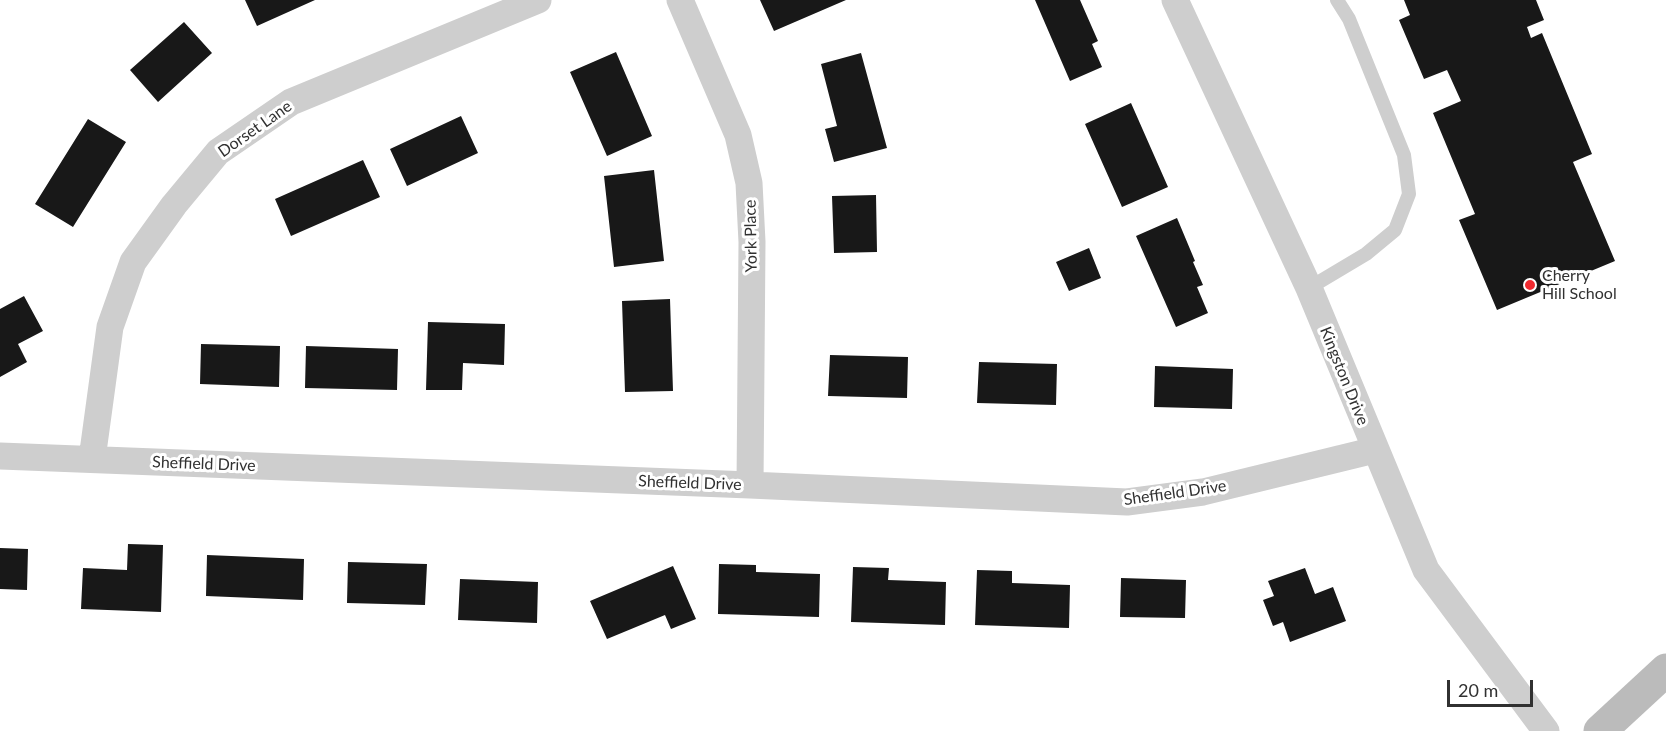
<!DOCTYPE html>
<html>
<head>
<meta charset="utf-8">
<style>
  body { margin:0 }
  #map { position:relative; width:1666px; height:731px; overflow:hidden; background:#fff; font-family:Lato,sans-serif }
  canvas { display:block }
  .scale { position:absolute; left:1447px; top:680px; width:86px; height:27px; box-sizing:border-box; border:3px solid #313131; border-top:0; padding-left:8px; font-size:18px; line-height:21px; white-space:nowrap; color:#313131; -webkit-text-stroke:4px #fff; paint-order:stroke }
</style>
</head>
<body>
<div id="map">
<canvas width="1666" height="731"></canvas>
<div class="scale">20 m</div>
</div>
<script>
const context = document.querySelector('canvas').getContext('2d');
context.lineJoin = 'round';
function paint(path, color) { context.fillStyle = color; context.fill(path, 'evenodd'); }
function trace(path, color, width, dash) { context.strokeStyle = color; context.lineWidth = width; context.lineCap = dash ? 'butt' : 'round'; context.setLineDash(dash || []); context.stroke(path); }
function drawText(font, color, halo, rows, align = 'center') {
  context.font = font + ' Lato,sans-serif'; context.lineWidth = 6; context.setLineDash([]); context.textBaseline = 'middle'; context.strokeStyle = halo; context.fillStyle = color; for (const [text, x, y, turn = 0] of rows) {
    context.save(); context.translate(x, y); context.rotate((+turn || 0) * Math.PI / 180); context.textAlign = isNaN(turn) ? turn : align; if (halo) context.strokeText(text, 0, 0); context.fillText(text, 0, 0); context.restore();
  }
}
const building = new Path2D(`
  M245 0H315L257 26Z
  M760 0H846L774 31Z
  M1035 0H1080L1098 41 1092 44 1102 67 1070 81Z
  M1404 0H1536L1544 20 1527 27 1531 38 1542 33 1592 154 1573 162 1615 261 1497 310 1459 220 1475 214 1433 113 1461 101 1447 70 1424 79 1399 20 1410 15Z
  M184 22 212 53 158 102 130 70Z
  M616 52 652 136 607 156 570 72Z
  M861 53 887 148 834 162 825 129 837 126 821 64Z
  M1131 103 1168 187 1122 207 1085 124Z
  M461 116 478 153 407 186 390 149Z
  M88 119 126 142 73 227 35 204Z
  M363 160 380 197 291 236 275 199Z
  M654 170 664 261 614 267 604 176Z
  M876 195 877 252 834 253 832 196Z
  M1177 218 1195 261 1193 262 1203 285 1197 287 1208 313 1176 327 1136 236Z
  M1089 248 1101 278 1069 291 1056 262Z
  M24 296 43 331 18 344 27 362 0 377V309Z
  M670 299 673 391 625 392 622 301Z
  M428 322 505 324 504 365 463 363 462 390H426Z
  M201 344 280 346 279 387 200 384Z
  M306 346 398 349 397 390 305 388Z
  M830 355 908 357 907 398 828 396Z
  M979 362 1057 364 1056 405 977 403Z
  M1155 366 1233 369 1232 409 1154 407Z
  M128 544 163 545 161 612 81 609 83 568 127 570Z
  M0 548 28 549 27 590 0 589Z
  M207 555 304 559 303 600 206 596Z
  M348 562 427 564 425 605 347 603Z
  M719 564 756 565V572L820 574 819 617 718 614Z
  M673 566 696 619 671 629 665 615 607 639 590 601Z
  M853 567 889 568 888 580 946 582 945 625 851 622Z
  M1305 568 1315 594 1333 587 1346 621 1290 642 1283 622 1273 626 1263 600 1274 596 1268 581Z
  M977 570 1012 571V583L1070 585 1069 628 975 625Z
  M1121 578 1186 580 1185 618 1120 617Z
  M460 579 538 582 537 623 458 620Z`);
const lane = new Path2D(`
  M1309 288 1366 254 1395 230 1409 194 1404 155 1349 19 1337 0`);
const street = new Path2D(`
  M680 0 738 135 749 183 752 242 750 485
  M1175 0 1309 288 1426 570 1546 731
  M0 456 750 485 1127 502 1203 492 1375 450
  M92 459 110 327 133 262 174 205 218 152 291 102 538 0`);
const secondary = new Path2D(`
  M1600 731 1666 670`);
const markers = [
  [1530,285,6,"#f02a30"]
];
const streetNames = [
  ["Dorset Lane",255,129,-35],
  ["York Place",751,236,-91],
  ["Kingston Drive",1344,376,68],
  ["Sheffield Drive",204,464,2],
  ["Sheffield Drive",690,483,2],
  ["Sheffield Drive",1175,493,-8]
];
const poiNames = [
  ["Cherry",1542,276],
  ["Hill School",1542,294]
];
paint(building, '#181818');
trace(lane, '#cecece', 14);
trace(street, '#cecece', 27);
trace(secondary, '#bbb', 33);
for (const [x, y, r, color] of markers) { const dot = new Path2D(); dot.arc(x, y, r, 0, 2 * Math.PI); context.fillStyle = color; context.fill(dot); trace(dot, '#fff', 2); }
drawText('16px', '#313131', '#fff', streetNames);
drawText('16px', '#313131', '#fff', poiNames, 'left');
</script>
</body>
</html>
